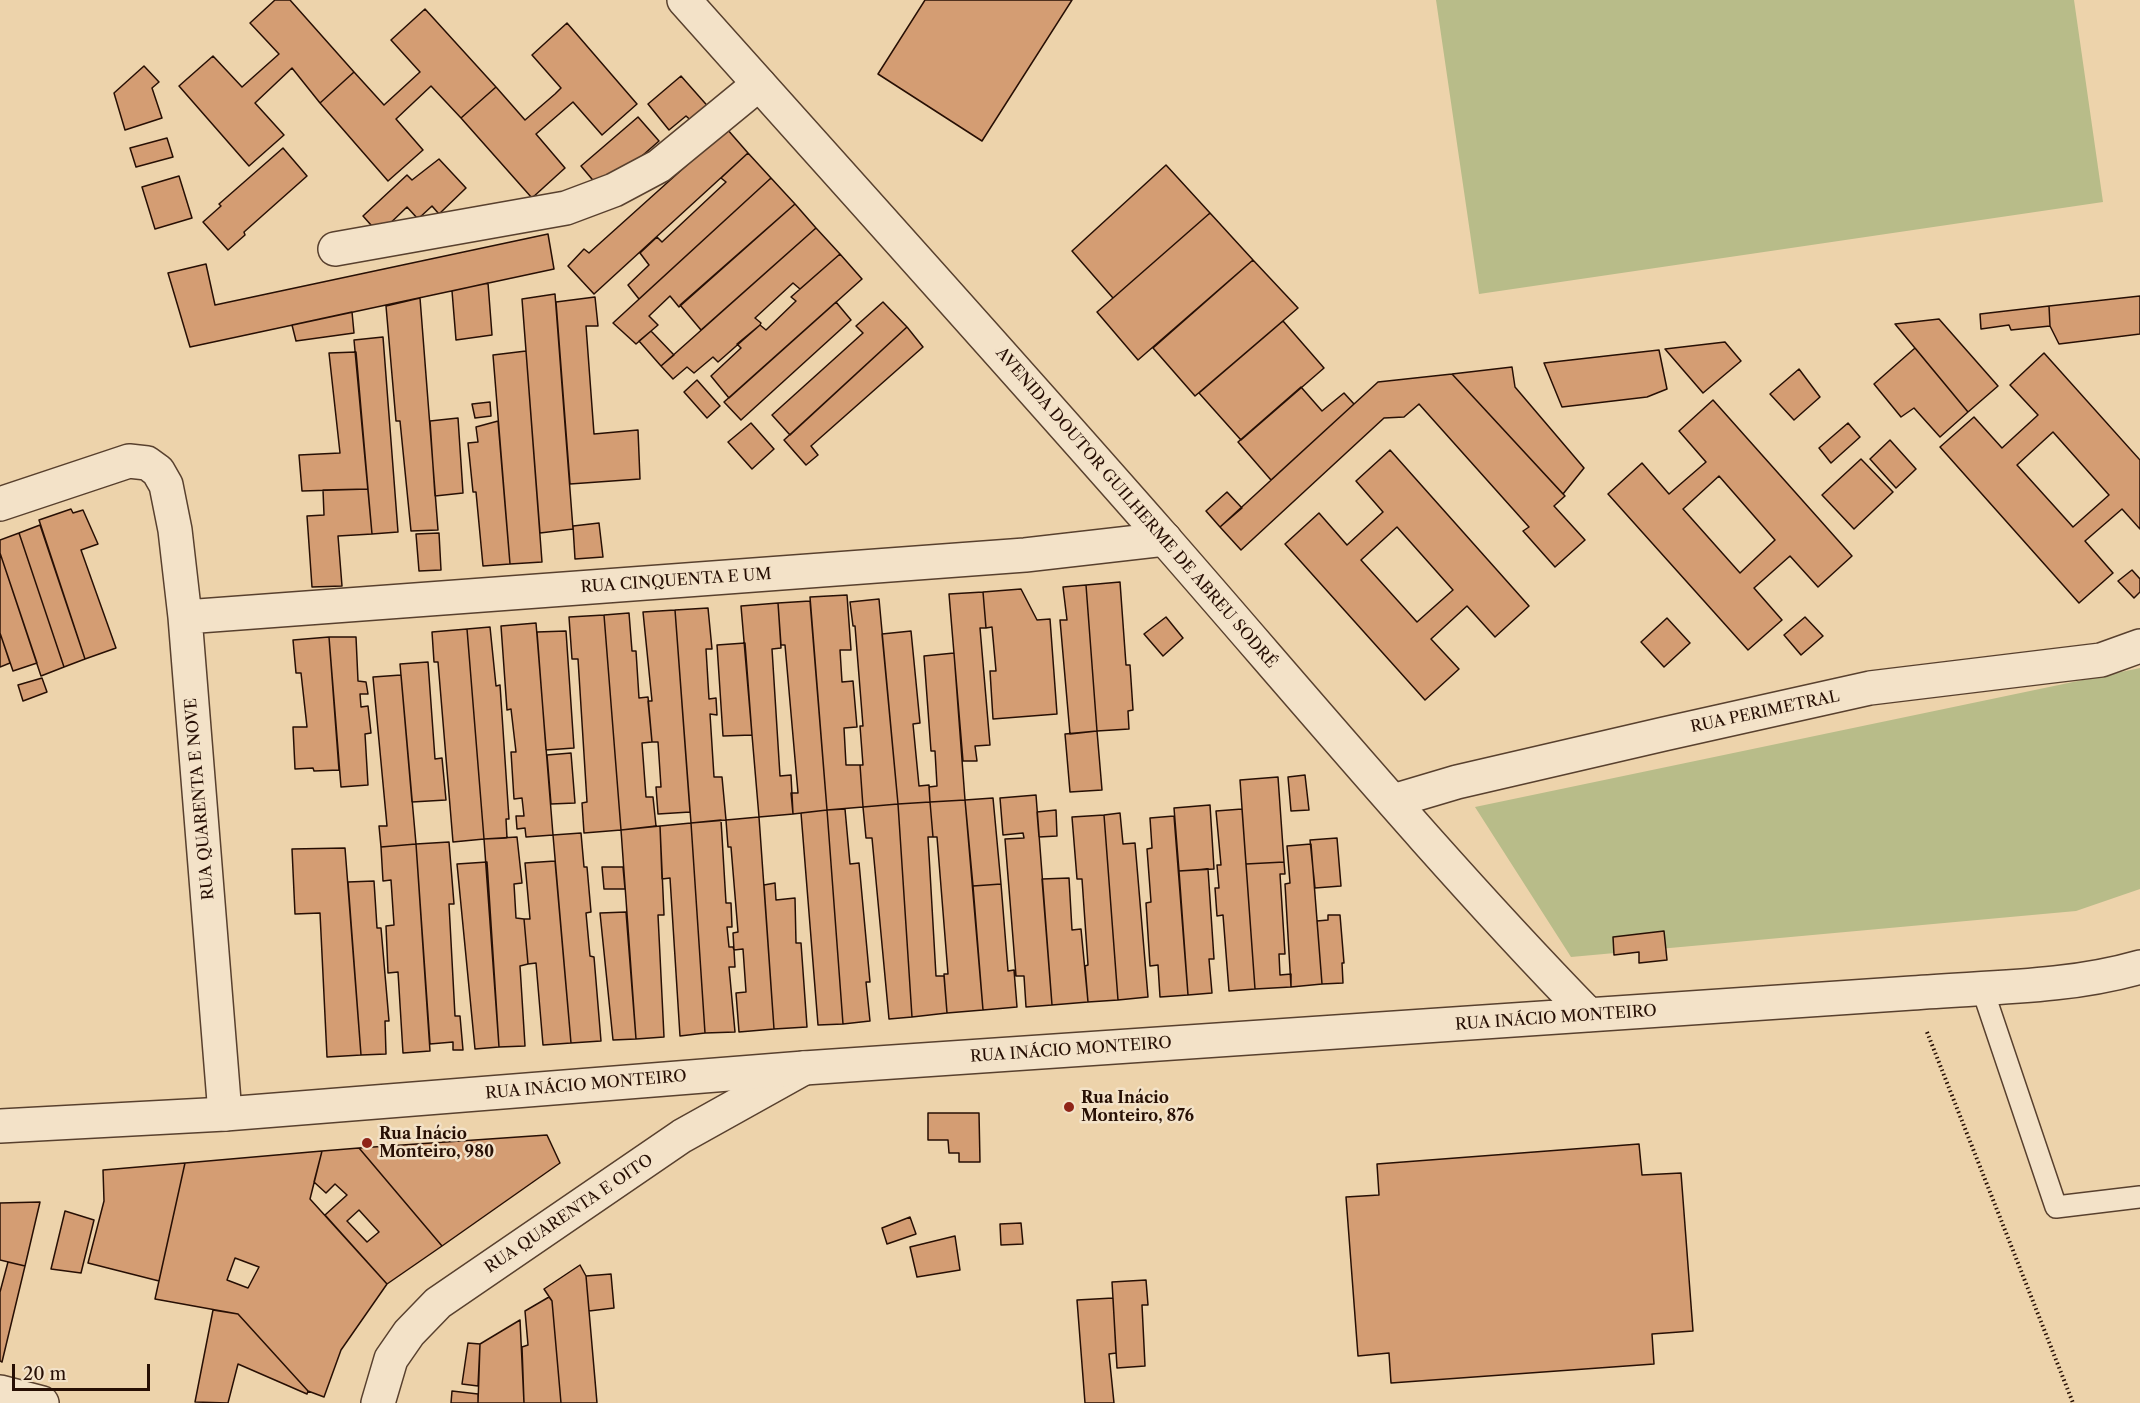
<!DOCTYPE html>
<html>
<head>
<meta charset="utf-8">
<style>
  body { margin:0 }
  #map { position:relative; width:2140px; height:1403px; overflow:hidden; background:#edd3ab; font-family:"Libre Caslon Text",serif }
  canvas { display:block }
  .scale { position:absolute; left:12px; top:1364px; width:138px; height:27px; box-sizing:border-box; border:3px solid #270f04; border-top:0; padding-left:8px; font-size:18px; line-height:21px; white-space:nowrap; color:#270f04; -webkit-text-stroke:4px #f3e2c8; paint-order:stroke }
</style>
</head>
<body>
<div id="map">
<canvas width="2140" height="1403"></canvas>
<div class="scale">20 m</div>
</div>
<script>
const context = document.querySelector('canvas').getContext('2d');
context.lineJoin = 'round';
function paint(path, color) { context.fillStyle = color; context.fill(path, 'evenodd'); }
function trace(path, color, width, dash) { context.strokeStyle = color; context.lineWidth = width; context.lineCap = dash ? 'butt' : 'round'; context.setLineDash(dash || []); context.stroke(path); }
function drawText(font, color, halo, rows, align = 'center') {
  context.font = font + ' "Libre Caslon Text",serif'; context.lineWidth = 5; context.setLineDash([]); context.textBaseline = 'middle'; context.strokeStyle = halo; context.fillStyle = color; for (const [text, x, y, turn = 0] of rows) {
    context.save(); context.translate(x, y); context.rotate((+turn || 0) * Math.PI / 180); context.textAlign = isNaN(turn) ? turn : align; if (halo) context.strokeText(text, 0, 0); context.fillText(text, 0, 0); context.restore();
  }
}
const green = new Path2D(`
  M1436 0H2074L2103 202 1479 294Z
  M2140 668V889L2076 911 1571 957 1475 807Z`);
const building = new Path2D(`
  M275 0H290L354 72 320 103 292 68 255 103 284 135 249 166 179 86 213 56 242 87 279 54 250 23Z
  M925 0H1072L982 141 878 74Z
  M425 9 496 87 461 118 431 86 396 119 423 150 388 181 320 103 354 72 384 105 420 72 391 40Z
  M567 23 637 104 602 135 573 102 536 134 565 168 532 198 461 118 496 87 525 120 555 94 561 88 532 55Z
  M144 66 159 82 152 88 162 118 125 130 114 93Z
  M681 76 712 111 696 125 686 116 669 130 648 104Z
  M638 117 659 141 602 191 581 166Z
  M727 129 748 153 594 294 568 266 584 249 589 253Z
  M167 138 173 157 136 167 130 148Z
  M283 148 307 176 244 232 245 235 228 250 203 222 221 206 219 204Z
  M748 153 771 178 639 299 628 285 649 265 640 253 657 237 662 242 726 182 721 178Z
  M439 159 466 188 439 214 432 206 418 219 407 207 379 234 363 216 407 175 412 180Z
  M1166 165 1210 213 1113 298 1072 251Z
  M179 176 192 218 155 229 142 187Z
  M771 178 795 204 679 307 670 296 649 316 658 325 636 344 613 323Z
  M795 204 816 228 701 330 680 305Z
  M1210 213 1253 260 1138 360 1097 312Z
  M816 228 840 254 800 289 793 283 755 318 761 323 760 325 718 362 713 357 694 373 687 367 673 379 661 366Z
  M548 234 554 269 190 347 168 273 206 264 215 305Z
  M840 254 862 279 729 398 711 376 741 348 737 344 760 325 766 330 796 301 791 297Z
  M1253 260 1298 308 1195 396 1153 348Z
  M488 283 492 335 456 340 452 291Z
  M555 294 573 529 540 533 522 299Z
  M2140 296V334L2059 344 2050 326 2049 306Z
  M595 297 598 326H586L594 434 638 430 640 479 570 484 556 302Z
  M420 298 438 530 411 531 400 421H396L386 306Z
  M836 302 851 320 741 420 724 402Z
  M883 302 907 327 790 435 772 415 863 333 856 326Z
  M2049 306 2050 326 2011 330 2009 325 1981 329 1980 314Z
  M352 312 354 333 296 341 292 325Z
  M1939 319 1998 386 1968 412 1895 324Z
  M1283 321 1324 368 1241 440 1199 393Z
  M907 327 923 347 811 446 818 455 806 465 784 440Z
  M651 331 674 355 661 366 639 341Z
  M383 337 398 532 372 534 354 340Z
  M1725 342 1741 361 1703 393 1665 349Z
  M1915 348 1968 412 1940 437 1914 408 1901 417 1874 384Z
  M1659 350 1667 389 1647 397 1562 407 1544 363Z
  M526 351 542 562 510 564 493 355Z
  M356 352 368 489 302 491 299 455 340 453 329 353Z
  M2044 353 2140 460V529L2122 509 2085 541 2113 573 2079 603 1940 447 1974 417 2002 448 2038 415 2010 385ZM2053 432 2109 495 2073 527 2017 465Z
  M1512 367 1515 387 1584 468 1563 494 1452 374Z
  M1799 369 1820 397 1794 420 1770 394Z
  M1452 374 1565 496 1554 506 1585 540 1555 567 1523 531 1529 527 1419 404 1404 417 1384 418 1241 550 1220 527 1378 382Z
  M697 380 720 406 707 418 684 392Z
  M1301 387 1322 411 1344 393 1354 404 1271 480 1238 442Z
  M1713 400 1852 556 1818 587 1790 556 1754 588 1782 620 1748 650 1608 494 1642 463 1669 494 1706 462 1679 431ZM1719 476 1775 540 1740 573 1683 509Z
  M490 402 491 416 475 418 472 404Z
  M458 418 463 493 435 496 430 421Z
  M498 421 510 564 483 566 476 492H473L468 443 478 442 476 427Z
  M751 423 774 449 752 469 728 442Z
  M1848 423 1860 437 1831 463 1819 448Z
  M1890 440 1916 469 1896 488 1870 459Z
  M1390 450 1529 606 1495 637 1467 606 1431 639 1459 669 1425 700 1285 544 1319 513 1347 545 1383 512 1356 481ZM1397 527 1453 590 1417 622 1361 560Z
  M1861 459 1893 492 1854 529 1822 495Z
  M368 489 372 534 338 536 342 586 312 587 307 516 324 515 323 490Z
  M1227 492 1242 508 1220 527 1206 511Z
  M71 509 73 513 83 510 98 544 81 550 116 648 85 659 39 520Z
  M599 523 603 557 575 559 573 526Z
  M40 525 85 659 64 667 19 533Z
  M19 533 64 667 41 676 0 553V540Z
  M439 533 441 570 419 571 416 534Z
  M0 553 37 663 13 671 0 633Z
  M2132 570 2140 579V592L2134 598 2118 581Z
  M1120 582 1126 665H1130L1133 710 1128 711 1129 729 1097 731 1086 585Z
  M1086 585 1097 731 1070 734 1060 620H1067L1063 587Z
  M1021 589 1037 620 1050 619 1057 714 993 719 990 671H996L992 627 986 628 983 592Z
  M983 592 986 628H980L990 745 975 746 977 761H963L949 594Z
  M847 595 851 650H840L842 682 853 681 857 727 844 728 846 765H860L863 807 827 810 810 597Z
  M879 599 898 804 863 807 860 765H863L860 726H863L855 626H853L850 602Z
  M810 601 827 810 793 814 791 793H798L785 645H781L778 603Z
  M778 603 781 648 772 649 780 776 791 775 793 814 759 817 741 606Z
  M708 608 712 649H706L709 699 716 698 717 715 710 714 714 777H722L726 820 691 823 675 610Z
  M675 610 690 812 658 814 656 787H661L658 742H652L648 701H652L643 612Z
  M629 613 632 651H636L639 698 648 697 652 742 642 743 646 797H653L656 826 621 830 604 615Z
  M604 615 621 830 584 833 582 803 587 802 578 659H572L569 617Z
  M1166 617 1183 638 1163 656 1144 634Z
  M1805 617 1823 636 1801 655 1784 635Z
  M1667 618 1690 643 1664 667 1641 642Z
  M536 623 553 835 526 837 525 828 517 829 516 816H524L522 798 514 799 511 752H516L511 709 507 710 501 626Z
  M490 627 496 686 500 685 509 819H506L507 838 484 839 467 629Z
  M467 629 484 839 453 842 438 662H434L432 632Z
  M566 631 574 748 546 750 537 632Z
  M911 631 920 723 913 724 919 786 929 785 930 802 898 804 882 634Z
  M0 633 10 663 0 667Z
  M329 637 339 770 314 771 313 768 295 769 293 727H307L301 673H296L293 640Z
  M329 637H356L358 681 366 682 368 694H360L361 707 368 706 371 733 365 734 368 785 341 787Z
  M745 643 752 735 723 736 717 645Z
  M954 653 965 800 930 802 929 787 937 786 935 751H931L924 656Z
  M428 662 435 759 442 758 446 800 412 802 400 664Z
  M401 675 416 844 381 847 379 826H387L373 677Z
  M42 678 47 692 23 701 18 685Z
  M1097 731 1102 790 1070 792 1065 734Z
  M571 753 575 803 551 804 547 755Z
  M1305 775 1309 810 1291 811 1288 777Z
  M1278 777 1284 862 1246 864 1240 780Z
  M1036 795 1052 1005 1026 1007 1024 976H1016L1005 839 1024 838 1023 833 1003 835 1000 798Z
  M993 798 1001 884 973 886 965 800Z
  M965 800 983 1010 947 1013 944 974H948L937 837H933L930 802Z
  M930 802 933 837H928L936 976H944L947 1013 912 1017 898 804Z
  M898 804 912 1017 889 1019 872 838H866L863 807Z
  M1210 805 1214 869 1179 871 1174 808Z
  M845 809 850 864 859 863 870 982H866L870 1021 843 1024 827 810Z
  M1242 809 1255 989 1229 991 1223 915 1217 916 1215 888H1219L1217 865H1221L1216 811Z
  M827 810 843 1024 818 1025 801 813Z
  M1056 810 1057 836 1039 837 1037 812Z
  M1120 813 1123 844 1135 843 1148 997 1118 1000 1104 815Z
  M1104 815 1118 1000 1088 1002 1085 966 1088 965 1082 879H1077L1072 817Z
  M1174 816 1188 995 1160 997 1158 965 1150 966 1146 903 1151 902 1147 849 1152 848 1150 818Z
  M759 817 774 1029 739 1032 736 993 746 992 743 949 734 950 733 933 738 932 731 847H728L726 820Z
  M721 820 726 903H731L732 927H727L729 947H733L734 950 735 967H729L735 1032 705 1033 691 823Z
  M691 823 705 1033 680 1036 670 878 662 879 660 826Z
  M660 826 664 915H658L664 1037 636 1039 621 830Z
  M581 833 584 867H587L591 912 586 913 590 956 594 957 601 1041 571 1043 553 835Z
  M517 837 522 883 514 884 516 918 524 919 528 964 520 966 525 1046 499 1047 484 839Z
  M1337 838 1341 886 1315 888 1310 840Z
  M449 842 454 904H449L455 1016H460L463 1050H453V1042L430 1044 416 844Z
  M416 844 430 1051 403 1053 398 972 388 973 386 926 394 925 391 880 383 881 381 847Z
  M1311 844 1322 984 1291 987 1285 884 1290 883 1287 846Z
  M345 848 361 1055 327 1057 320 913 295 914 292 849Z
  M555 861 571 1043 543 1045 536 963 528 964 524 919H530L525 863Z
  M487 862 499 1047 475 1049 457 864Z
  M1284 862 1285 874H1280L1285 954H1279L1280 975 1291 974V987L1255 989 1246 864Z
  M602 867H623L625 889H604Z
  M1208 869 1214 959H1209L1212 993 1188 995 1179 871Z
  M1069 878 1072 930 1081 929 1088 1002 1052 1005 1042 879Z
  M374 881 377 928H381L389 1021H385L386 1054 361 1055 348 882Z
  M775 883 776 900 795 898 796 943H801L807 1027 774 1029 764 885Z
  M1001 884 1008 971 1014 970 1017 1007 983 1010 973 886Z
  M626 912 636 1039 613 1040 600 913Z
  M1328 915H1340L1344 963H1342L1343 983 1322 984 1317 921 1328 920Z
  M1664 931 1667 960 1639 963V952L1614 955 1613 937Z
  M928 1113H979L980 1162H959V1153H949L948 1140H928Z
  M547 1135 560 1163 442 1246 359 1148Z
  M1639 1144 1642 1175 1681 1173 1693 1331 1652 1334 1654 1364 1391 1383 1389 1353 1358 1356 1346 1197 1379 1195 1377 1164Z
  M359 1148 442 1246 387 1284 325 1215 347 1195 335 1184 326 1193 314 1182 322 1151ZM359 1210 379 1232 367 1242 347 1221Z
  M322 1151 310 1199 387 1284 341 1350 324 1397 308 1391 238 1314 155 1299 185 1163ZM235 1258 259 1267 248 1288 227 1280Z
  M185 1163 159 1281 88 1263 104 1201 103 1170Z
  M40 1202 25 1266 0 1260V1203Z
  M65 1211 94 1220 81 1273 51 1269Z
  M910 1217 916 1234 887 1244 882 1228Z
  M1021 1223 1023 1244 1001 1245 1000 1224Z
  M955 1236 960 1270 917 1277 910 1247Z
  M8 1262 25 1266 2 1362 0 1361V1292Z
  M580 1265 586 1276 597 1403H561L552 1301 544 1289Z
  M611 1274 614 1308 589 1311 586 1276Z
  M1146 1280 1148 1305H1142L1145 1366 1117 1368 1112 1282Z
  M549 1297 552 1301 561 1403H524L522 1347 528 1345 525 1311Z
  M1113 1298 1116 1353 1109 1354 1114 1403H1085L1077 1300Z
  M213 1310 238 1314 308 1391 307 1394 238 1364 228 1403 195 1402Z
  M520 1320 524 1403H478L480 1344Z
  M468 1343 480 1344 478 1386 462 1384Z
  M452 1391 478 1394V1403H451Z`);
const path = new Path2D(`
  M1927 1032 2073 1403`);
const service = new Path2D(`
  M1982 988 2056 1207 2140 1197`);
const minor = new Path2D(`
  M335 249 566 208 614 190 659 166 759 84
  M0 504 129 461 147 463 158 471 166 485 175 530 185 617 225 1114
  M185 617 1025 555 1165 539
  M1393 801 1457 782 1664 734 1870 688 2101 660 2140 646
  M0 1392 42 1403
  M378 1403 391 1359 409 1333 438 1303 682 1136 804 1068`);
const tertiary = new Path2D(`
  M684 0C843 178 1004 356 1162 536 1303 697 1440 862 1589 1015
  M0 1126 225 1114 804 1068 1912 993C1988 987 2067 988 2140 967`);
const markers = [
  [1069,1107,6,"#8f2418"],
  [367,1143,6,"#8f2418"]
];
const streetNames = [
  ["AVENIDA DOUTOR GUILHERME DE ABREU SODRÉ",1136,508,49],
  ["RUA CINQUENTA E UM",676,581,-4],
  ["RUA PERIMETRAL",1765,712,-12],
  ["RUA QUARENTA E NOVE",200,799,-95],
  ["RUA INÁCIO MONTEIRO",1556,1018,-4],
  ["RUA INÁCIO MONTEIRO",1071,1050,-4],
  ["RUA INÁCIO MONTEIRO",586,1085,-5],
  ["RUA QUARENTA E OITO",569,1214,-34]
];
const poiNames = [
  ["Rua Inácio",1081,1098],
  ["Monteiro, 876",1081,1116],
  ["Rua Inácio",379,1134],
  ["Monteiro, 980",379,1152]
];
paint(green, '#b8bc89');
paint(building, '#d49d73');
trace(building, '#270f04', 1.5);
trace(service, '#58402e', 24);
trace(minor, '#58402e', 36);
trace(tertiary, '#58402e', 36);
trace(path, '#270f04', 4, [1.5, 3]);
trace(service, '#f3e2c8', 21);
trace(minor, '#f3e2c8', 33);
trace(tertiary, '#f3e2c8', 33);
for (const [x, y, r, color] of markers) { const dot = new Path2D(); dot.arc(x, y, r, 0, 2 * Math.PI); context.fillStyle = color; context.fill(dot); trace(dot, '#f3e2c8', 2); }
drawText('16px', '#270f04', '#f3e2c8', streetNames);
drawText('bold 16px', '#270f04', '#f3e2c8', poiNames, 'left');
</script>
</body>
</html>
